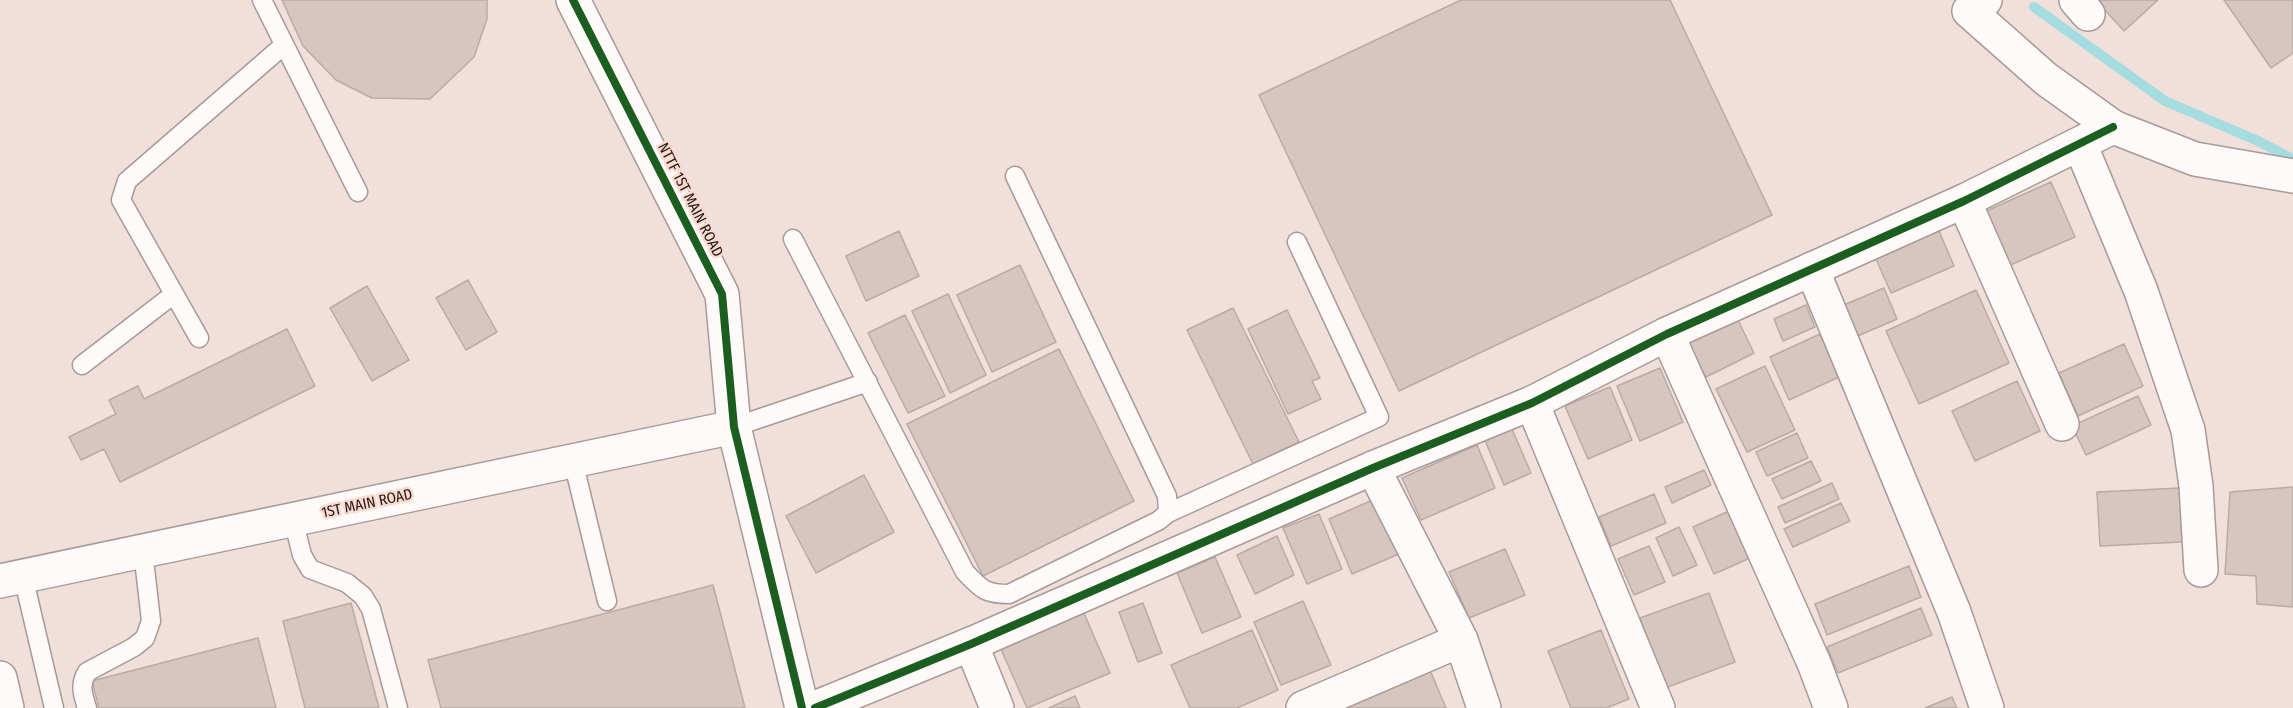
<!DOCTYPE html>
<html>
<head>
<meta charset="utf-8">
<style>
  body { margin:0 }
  canvas { display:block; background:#f0dfda }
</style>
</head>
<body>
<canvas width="2293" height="708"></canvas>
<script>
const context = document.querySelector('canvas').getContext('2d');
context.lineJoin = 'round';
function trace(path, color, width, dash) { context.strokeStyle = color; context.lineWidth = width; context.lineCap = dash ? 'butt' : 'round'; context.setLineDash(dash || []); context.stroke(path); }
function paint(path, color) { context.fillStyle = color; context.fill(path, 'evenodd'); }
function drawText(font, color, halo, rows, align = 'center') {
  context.font = font + ' "Fira Sans Condensed",sans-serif'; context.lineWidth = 5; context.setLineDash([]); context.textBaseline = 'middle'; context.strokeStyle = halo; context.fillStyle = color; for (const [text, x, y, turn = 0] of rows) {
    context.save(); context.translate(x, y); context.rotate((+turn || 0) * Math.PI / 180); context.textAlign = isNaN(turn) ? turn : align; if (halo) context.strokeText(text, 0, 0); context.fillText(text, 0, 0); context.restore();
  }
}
const stream = new Path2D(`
  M2034 7 2165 101 2258 141 2293 159`);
const building = new Path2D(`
  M282 0H487V19L474 57 430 99 372 98 336 80 303 46Z
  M1461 0H1670L1772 215 1399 391 1259 95Z
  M2096 0H2158L2124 31Z
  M2224 0H2293V53L2271 68Z
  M2051 182 2075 237 2008 266 1984 212Z
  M1936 224 1954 266 1891 293 1873 252Z
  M899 231 919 276 866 301 846 256Z
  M1020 265 1056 342 992 372 957 295Z
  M468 280 497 332 466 350 436 298Z
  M367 286 409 360 372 381 330 308Z
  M1884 288 1897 319 1853 338 1839 307Z
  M1976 290 2009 363 1919 404 1886 331Z
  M948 294 986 375 950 393 912 311Z
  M1806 305 1815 327 1783 341 1774 319Z
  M1233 308 1299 442 1253 464 1187 330Z
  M1287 310 1320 378 1312 381 1321 399 1288 414 1248 329Z
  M905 315 945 396 908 413 868 333Z
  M1737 318 1754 353 1706 377 1688 343Z
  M287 329 315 386 120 482 104 449 81 460 69 437 116 414 109 400 138 386 144 399Z
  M1820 334 1839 377 1789 400 1770 357Z
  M2124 344 2143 386 2078 416 2059 373Z
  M1059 349 1134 501 983 576 907 424Z
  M1765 366 1795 430 1747 452 1716 389Z
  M1660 368 1683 422 1640 441 1617 386Z
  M2017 381 2040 431 1975 461 1952 411Z
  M1610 387 1632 440 1588 459 1565 406Z
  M2138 396 2151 425 2086 455 2072 426Z
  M1511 427 1531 473 1504 485 1484 438Z
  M1797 433 1808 458 1767 476 1756 452Z
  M1477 445 1495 488 1421 520 1402 478Z
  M1811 461 1821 481 1782 499 1772 479Z
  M1704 470 1711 485 1672 503 1665 487Z
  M864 475 894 532 816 573 786 516Z
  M1832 483 1839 499 1785 523 1778 507Z
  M2293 487V607L2257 604 2256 576 2225 574 2230 492Z
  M2180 488 2182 542 2100 546 2097 492Z
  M1654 494 1666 523 1611 546 1599 517Z
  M1375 499 1399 554 1352 574 1329 519Z
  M1841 503 1850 521 1793 547 1784 529Z
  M1736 508 1757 555 1714 574 1693 527Z
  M1319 514 1342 569 1307 584 1283 528Z
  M1679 527 1697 565 1673 576 1656 538Z
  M1277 536 1294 575 1255 594 1237 555Z
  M1649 546 1665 582 1634 595 1618 559Z
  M1505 549 1525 595 1469 618 1449 572Z
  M1215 557 1241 617 1202 633 1177 573Z
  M1909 566 1921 597 1827 635 1815 604Z
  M713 585 745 708H441L428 660Z
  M1709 593 1735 662 1665 688 1640 618Z
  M1303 601 1331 665 1281 685 1254 622Z
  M351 603 379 708H305L283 621Z
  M1143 603 1162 653 1138 662 1119 612Z
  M1921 608 1932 635 1838 673 1827 647Z
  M1083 611 1110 673 1027 708 1000 647Z
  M1252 630 1278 690 1237 708H1190L1171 665Z
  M1601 630 1629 699 1606 708H1571L1548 651Z
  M258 638 276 708H99L92 681Z
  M1427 663 1446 708H1349L1345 698Z
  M1075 696 1080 708H1049Z
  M1952 697 1957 708H1925Z`);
const lane = new Path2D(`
  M262 0 358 192
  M1015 176 1167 496 1168 513
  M793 239 965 572C981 589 985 594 1009 594L1158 521 1168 513 1379 417 1297 242
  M199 338 121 200 127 181 284 45
  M82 365 174 294
  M734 427 868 382
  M573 461 607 601
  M293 519 302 555 310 569 347 583 363 596 371 609 398 708
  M23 576 54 708
  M87 708C83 695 79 685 87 672L134 647 145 638 151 621 143 551`);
const street = new Path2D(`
  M1985 0 1969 11 2046 79 2113 127
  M2076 0 2088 14
  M2080 144 2141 291 2188 430 2196 486 2201 570
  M1964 201 2062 424
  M1812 269 1954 612 1987 708
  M1667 334 1814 663 1831 708
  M1532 403 1658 708
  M1373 468 1461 640 1484 708
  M971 644 997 708
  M0 678 7 708
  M1303 708 1461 640`);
const secondary = new Path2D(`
  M573 0 722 294 734 427 802 708
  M0 581 734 427
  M815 708 971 644 1373 468 1532 403 1667 334 1964 201 2113 127 2195 159 2293 176`);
const cycleway = new Path2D(`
  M573 0 722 294 734 427 802 708
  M815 708 971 644 1373 468 1532 403 1667 334 1964 201 2113 127`);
const streetNames = [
  ["NTTF 1ST MAIN ROAD",690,200,63],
  ["1ST MAIN ROAD",367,504,-12]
];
trace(stream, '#a5dce0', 10);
paint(building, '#d7c6bf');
trace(building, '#b8aba7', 1.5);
trace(lane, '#a89b97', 21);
trace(street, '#a89b97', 36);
trace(secondary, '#a89b97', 36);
trace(lane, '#fdfaf9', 18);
trace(street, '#fdfaf9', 33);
trace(secondary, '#fdfaf9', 33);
trace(cycleway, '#1b5e20', 8);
drawText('15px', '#201511', '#fadbd0', streetNames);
</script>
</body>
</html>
